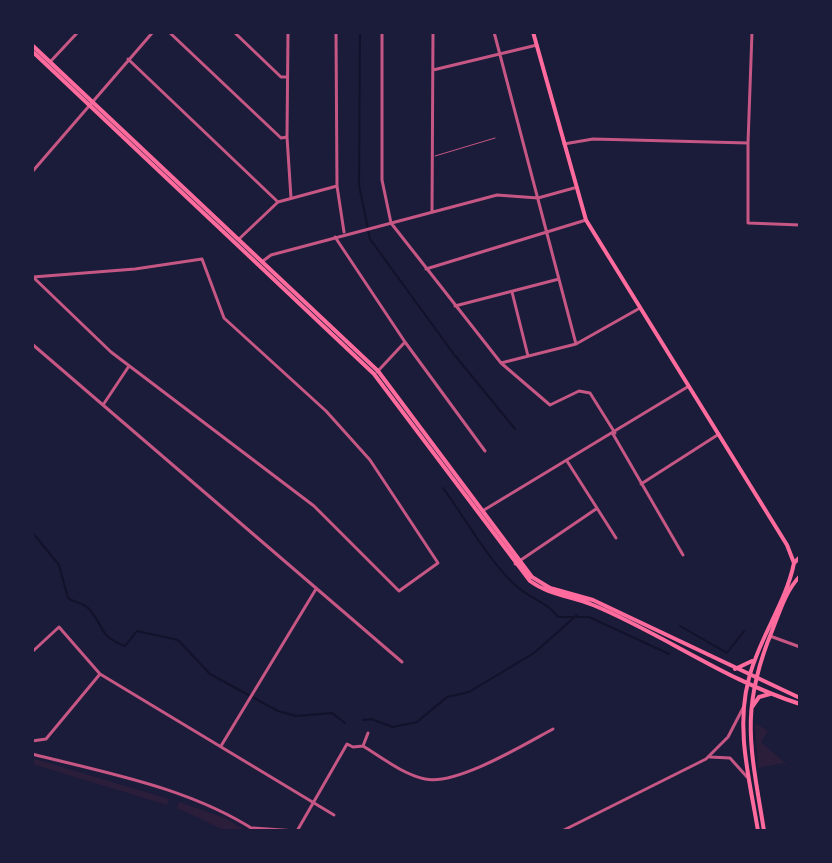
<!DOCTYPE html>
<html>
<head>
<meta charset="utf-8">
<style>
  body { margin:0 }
  #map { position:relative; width:832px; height:863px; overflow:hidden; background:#1b1b3a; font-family:Lato,sans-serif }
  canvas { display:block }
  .frame { position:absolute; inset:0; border:34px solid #1b1b3a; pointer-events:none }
</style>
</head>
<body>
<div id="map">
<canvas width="832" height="863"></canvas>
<div class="frame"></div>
</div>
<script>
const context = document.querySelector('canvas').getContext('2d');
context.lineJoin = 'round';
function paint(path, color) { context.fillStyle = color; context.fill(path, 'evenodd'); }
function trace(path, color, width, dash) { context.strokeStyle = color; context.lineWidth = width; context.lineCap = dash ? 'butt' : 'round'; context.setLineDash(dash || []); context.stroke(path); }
const green = new Path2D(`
  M755 723 768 731 761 742 793 770 783 763 758 768Z
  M32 758 169 799 167 805 32 764Z
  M179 802 225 818 246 831H226L177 808Z`);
const stream = new Path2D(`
  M360 32 359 185 370 239 453 353 515 429
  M443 488C466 519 486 557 514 584 528 598 548 602 558 617H589L669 654
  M32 532 59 565 68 598C75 603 84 602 90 610 105 627 98 636 125 646L137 631 178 640 210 674 278 711 296 716 332 713 345 723
  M680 626 727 653 744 631
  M363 720 371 719 393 727 417 722 447 697 469 692 534 653 577 615`);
const service = new Path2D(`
  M435 156 495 138`);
const minor = new Path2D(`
  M169 32 281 138 287 137
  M234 32 281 77H287
  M288 32 287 137 291 198
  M336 32 337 186 344 232
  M382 32V180L391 223 501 363 550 405 579 391 590 393 615 433
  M494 32 576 344
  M128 59 278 202
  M50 62 78 32
  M433 70 537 45
  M748 143 752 32
  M564 144 593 139 748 143V223L800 225
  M32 172 153 32
  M432 212 433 32
  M335 237 405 342 485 451
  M239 239 278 202 337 186
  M202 259 224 318 326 411 370 460 438 563 399 591 314 506 111 352 33 277 135 269Z
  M263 261 271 255 497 195 538 198 574 188
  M426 269 586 220
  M512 292 528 356
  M455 306 559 279
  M32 344 402 662
  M501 363 576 344 640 308
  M377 372 405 342
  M103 405 129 366
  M613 434 683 555
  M567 461 616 538
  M641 484 719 434
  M484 510 689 386
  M515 564 596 509
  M770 636 800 647
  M32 652 59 627 100 674 334 815
  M32 741 46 739 100 674
  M221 746 316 589
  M363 746 368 733
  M32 754C107 773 190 788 256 831
  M710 757 730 758 747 777
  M253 828 297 831
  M297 831 347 744 353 747 363 746C381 757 404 775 425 779 456 786 525 744 553 729
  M562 831 706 759 728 737 743 708`);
const secondary = new Path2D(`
  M533 32 586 220 787 545 794 563
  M32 45 378 371 532 577 550 588 593 600 800 698
  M32 51 374 374 530 581C549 595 571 596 593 605 663 634 727 681 800 704
  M735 669 752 661
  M752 707 759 697 770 694
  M758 831C750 781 735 729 749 678 759 638 786 603 794 563L800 557
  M764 831C751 749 739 711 772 631 780 611 785 592 800 576`);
paint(green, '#2a1e3b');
trace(stream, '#12122b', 2);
trace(service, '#c65784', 1);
trace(minor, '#c65784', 3);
trace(secondary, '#ff6b9d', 4);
</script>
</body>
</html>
